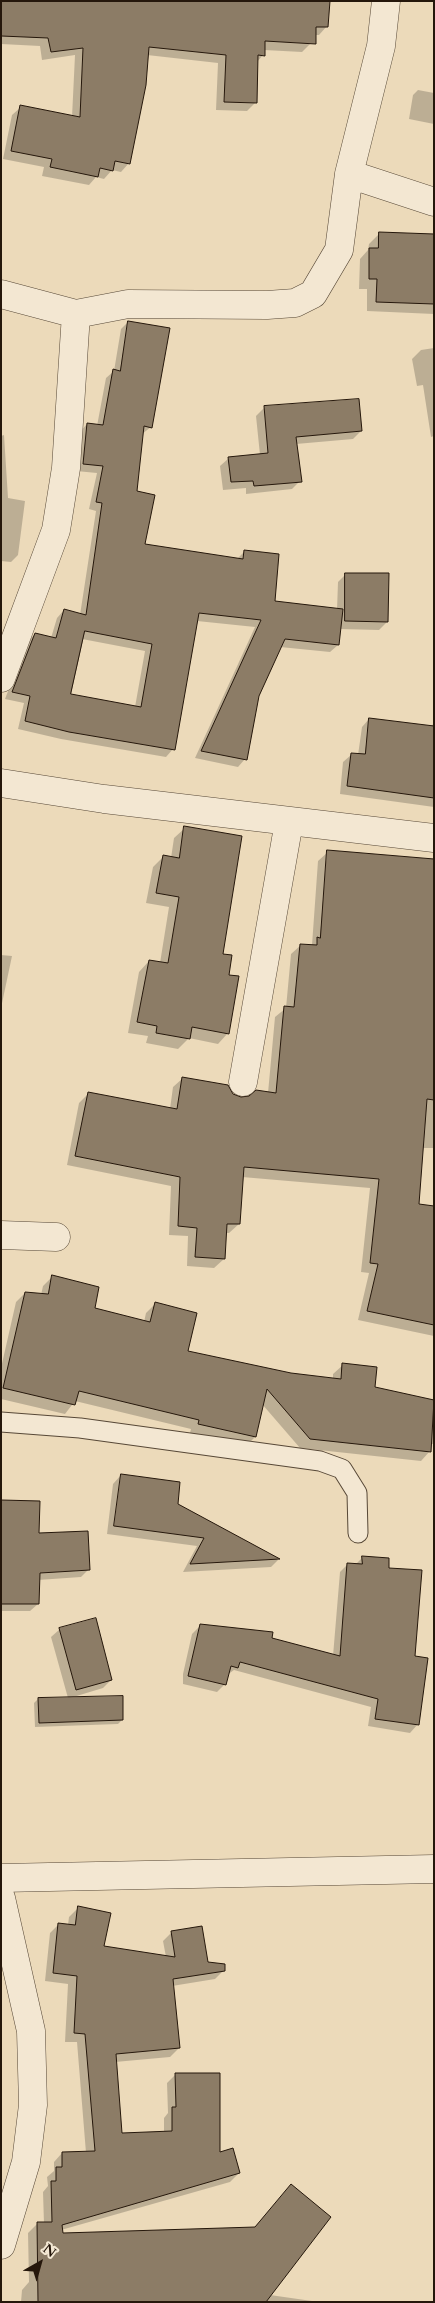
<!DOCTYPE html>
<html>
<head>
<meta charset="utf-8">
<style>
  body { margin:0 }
  #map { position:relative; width:435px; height:2303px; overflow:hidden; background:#ecdaba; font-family:Cardo,serif }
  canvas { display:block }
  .frame { position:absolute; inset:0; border:2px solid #25170b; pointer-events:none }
  .north { position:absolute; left:15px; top:2238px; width:50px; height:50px; -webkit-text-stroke:4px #f3e7d2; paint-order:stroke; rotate:38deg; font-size:14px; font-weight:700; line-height:20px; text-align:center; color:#25170b }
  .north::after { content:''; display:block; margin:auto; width:18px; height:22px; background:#25170b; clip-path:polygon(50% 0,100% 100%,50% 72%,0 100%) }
</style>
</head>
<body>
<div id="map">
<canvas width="435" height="2303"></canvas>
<div class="frame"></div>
<div class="north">N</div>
</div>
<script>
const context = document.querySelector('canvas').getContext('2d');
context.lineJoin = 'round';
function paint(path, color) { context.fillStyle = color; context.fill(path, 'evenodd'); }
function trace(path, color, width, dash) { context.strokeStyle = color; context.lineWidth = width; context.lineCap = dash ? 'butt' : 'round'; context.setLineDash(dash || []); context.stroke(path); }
const shadow = new Path2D(`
  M1 1 327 26 319 35H315L311 43 302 52 264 50 263 55 257 62 255 103 247 111 216 110 218 63 147 55 129 163 121 172 112 170 104 179 96 177 89 185 42 176 44 167 3 159 12 115 21 107 72 117 75 55 42 60 40 46 1 44Z
  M418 90 434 93V124L409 119 413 95Z
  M379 234 434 235V314L367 311V289H359L360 259 368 250 369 244Z
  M128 322 151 427 142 434 136 492 144 545 237 559 244 552 273 602 337 610 338 582 346 574 387 622 379 630 339 629 338 645 330 652 280 647 258 695 245 759 238 767 195 758 255 627 197 621 173 749 166 757 61 739 18 729 24 703 5 699 27 642 35 634 51 638 57 618 64 610 80 615 96 511 89 509 97 473 76 471 80 432 87 424 97 426 106 378 114 371 121 329ZM82 639 145 651 135 707 70 695Z
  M434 348V436L431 437 423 385 417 386 412 359 421 350Z
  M264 408 361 431 353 439 296 444 300 481 292 489 246 494V488L223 490 220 466 229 458 260 455 256 416Z
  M4 435 8 498 25 501 18 555 11 562 1 561V436Z
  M369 719 428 727 434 724V720V807L340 794 343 762 351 755H358L362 727Z
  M185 828 221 955 228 1033 218 1044 189 1038 178 1049 146 1043 148 1036 128 1033 139 972 149 961 160 963 169 907 146 903 153 867 163 857 171 858 174 838Z
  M328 852 434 920V1148H422L417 1205 434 1207V1336L358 1320 369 1273 361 1272 370 1188 242 1177 239 1224 229 1233H225L224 1259 214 1268 187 1266 188 1236 169 1235 171 1186 67 1165 79 1103 88 1094 170 1109 173 1087 183 1078 241 1099 268 1093 275 1017 286 1008 291 954 301 945H312L318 861Z
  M1 955 12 956 1 1008Z
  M52 1277 93 1309 144 1322 146 1313 156 1303 186 1352 291 1375 333 1380V1374L343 1365 374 1388 434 1401V1444H431L430 1451 421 1461 300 1448 262 1404 255 1437 246 1446 190 1433 191 1429 75 1401 65 1414 1 1399V1368L16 1302 25 1293 41 1295 43 1286Z
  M121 1475 176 1505 278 1560 271 1567 183 1572 197 1546 107 1534 113 1484Z
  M1 1501 38 1535 89 1569 81 1577 38 1580V1604L30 1611H1Z
  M363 1557 387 1569 414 1657 418 1724 410 1733 368 1726 371 1707 234 1670 227 1675 225 1684 217 1692 183 1684V1674L192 1634 200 1626 271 1639 333 1656 340 1572 348 1564 355 1565Z
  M60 1629 111 1680 103 1688 70 1698 122 1720 118 1724 35 1727 34 1703 38 1699 68 1698 51 1637Z
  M78 1908 103 1948 166 1957 163 1941 172 1932 206 1963 224 1970 215 1979 172 1986 179 2048 170 2057 115 2062 121 2135 164 2132V2118L168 2113 167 2083 176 2074 219 2153 239 2173 230 2182 61 2230 62 2235 254 2228 287 2190 270 2295 319 2302H21L22 2290 29 2282 28 2233 37 2224H44L43 2192 48 2186 47 2177 54 2171V2162L62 2153H86L77 2042H65L68 1984 45 1981 50 1933 59 1924 68 1925 69 1917Z`);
const building = new Path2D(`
  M1 1H330L328 27H316V44L265 41V56L258 55 257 103 224 102 226 55 149 47 146 85 130 164 115 161 113 171 100 168 98 177 50 167 52 159 11 151 20 105 80 117 83 48 51 52 48 38 1 36Z
  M379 232 434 234V304L376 302 377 279H369V248H378Z
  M128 321 170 328 152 428 144 426 137 491 155 495 145 544 243 559 244 550 279 554 275 601 343 609 339 645 285 639 259 696 247 760 201 751 261 620 199 613 175 750 69 732 25 721 30 696 12 692 35 633 56 638 64 609 86 615 102 503 96 502 103 466 83 464 87 423 103 425 113 369 120 371ZM85 631 152 644 141 707 71 694Z
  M359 399 362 431 296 437 302 482 254 486 253 481 231 482 228 457 268 453 264 406Z
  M345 573H389L388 622 345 621Z
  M369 718 434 726V798L347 786 351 753 365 754Z
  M184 826 242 836 223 954 232 955 229 975 239 976 229 1034 192 1027 190 1039 156 1033 157 1026 137 1022 149 960 168 963 179 897 156 893 163 855 179 858Z
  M327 850 434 859V1100L427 1099 419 1204 434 1206V1325L367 1311 378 1264 370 1263 379 1179 244 1167 240 1224H227L225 1259 195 1257 197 1228 178 1226 180 1177 75 1156 88 1092 177 1109 182 1077 228 1085 233 1094 241 1097 249 1096 256 1090 276 1093 284 1006 294 1007 300 944 317 945V937L320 938Z
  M52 1275 99 1287 95 1308 150 1322 155 1302 197 1313 188 1351 291 1373 341 1379 342 1363 377 1367 375 1387 434 1400 431 1452 310 1439 267 1389 256 1437 198 1424 199 1420 79 1391 75 1405 3 1388 25 1292 48 1294Z
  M121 1474 180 1482 178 1504 280 1559 190 1564 204 1538 114 1526Z
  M1 1500 40 1501 39 1533 88 1531 90 1570 40 1573 39 1604H1Z
  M362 1556 389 1558V1568L422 1570 415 1656 428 1658 419 1725 375 1719 378 1699 240 1662 238 1668 231 1666 226 1685 188 1676 200 1624 273 1632 272 1638 340 1656 347 1563 362 1564Z
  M96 1618 112 1680 76 1690 59 1628Z
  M123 1696V1720L39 1723 38 1698Z
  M78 1906 111 1913 104 1946 175 1957 171 1931 202 1926 208 1962 225 1964V1971L173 1979 180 2048 116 2054 122 2133 172 2131V2107H176L175 2073H220V2152L233 2148 240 2173 62 2225 63 2233 255 2227 291 2184 331 2217 266 2302H38L37 2222H52L51 2181H56V2167H62V2152L95 2151 85 2034 74 2033 77 1976 53 1973 58 1923 75 1925Z`);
const lane = new Path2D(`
  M1 1422 80 1428 320 1461 342 1469 357 1493 358 1533`);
const street = new Path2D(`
  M349 174 434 202
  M1 294 76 314
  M1 678 56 530 66 468 76 314 128 304 267 305 295 303 313 294 339 250 349 174 381 46 386 1
  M1 783 104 799 434 838
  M243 1082 289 822
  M1 1235 56 1237
  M1 1878 434 1869
  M1 1898 31 2031 33 2105 26 2162 1 2245`);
paint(shadow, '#0003');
paint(building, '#8c7c66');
trace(building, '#25170b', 1);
trace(lane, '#574837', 21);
trace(street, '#574837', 29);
trace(lane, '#f3e7d2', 19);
trace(street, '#f3e7d2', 28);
</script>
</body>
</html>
